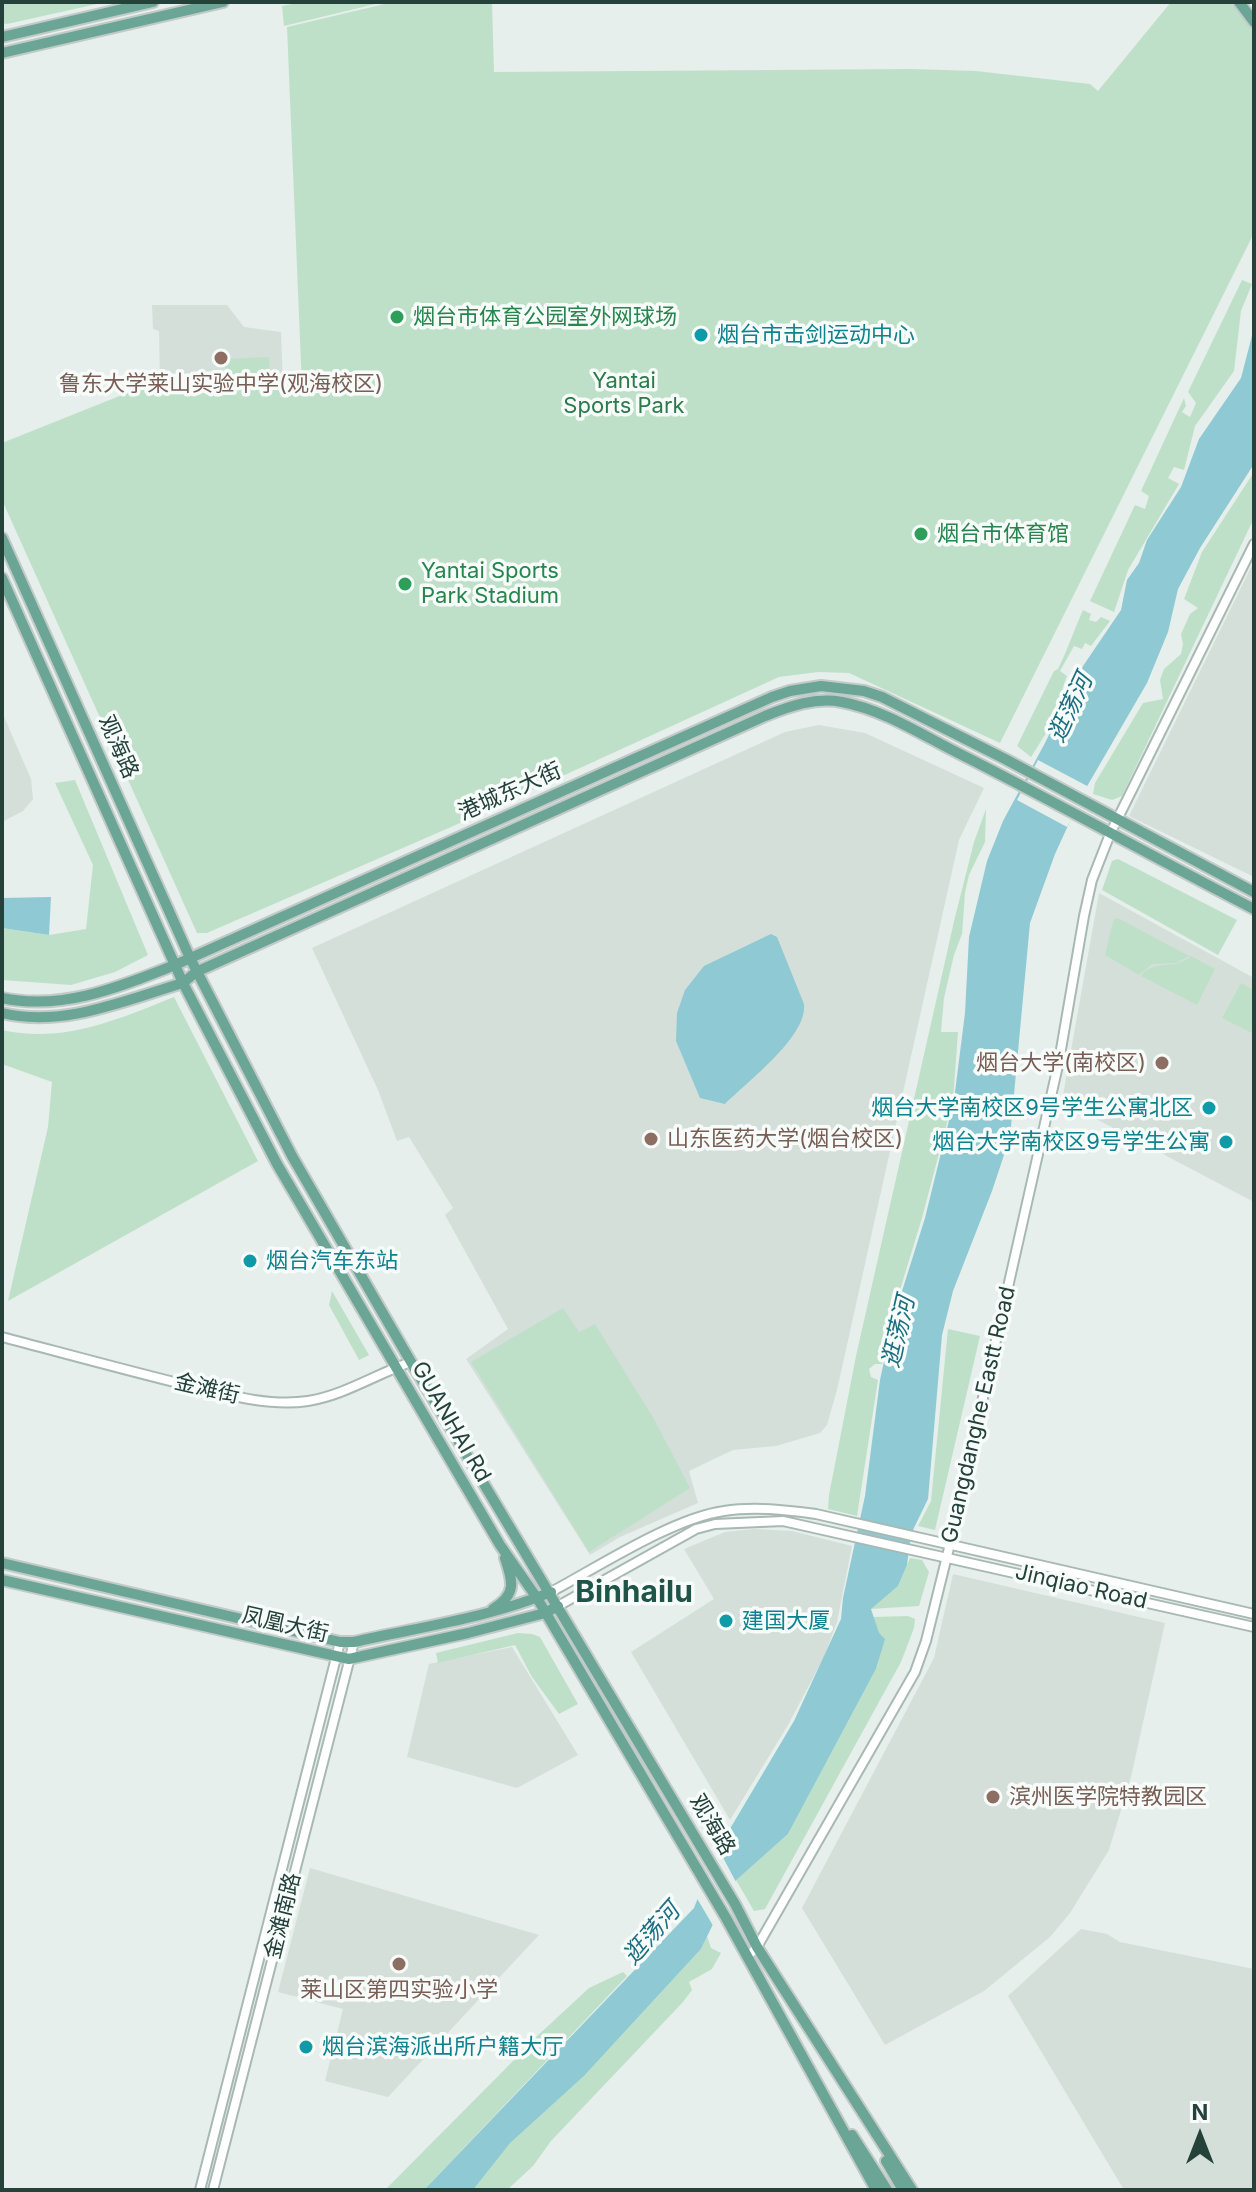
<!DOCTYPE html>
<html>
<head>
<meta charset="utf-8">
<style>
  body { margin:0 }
  #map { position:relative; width:1256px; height:2192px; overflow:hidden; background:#e6efeb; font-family:Inter,sans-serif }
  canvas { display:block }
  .frame { position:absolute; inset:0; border:4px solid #24423a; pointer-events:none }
  .north { position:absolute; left:1160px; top:2096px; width:80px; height:80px; -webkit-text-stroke:6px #f7fbf9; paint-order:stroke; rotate:0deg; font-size:22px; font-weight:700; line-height:32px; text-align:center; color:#24423a }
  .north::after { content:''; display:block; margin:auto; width:28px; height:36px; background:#24423a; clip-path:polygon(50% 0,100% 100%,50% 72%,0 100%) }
</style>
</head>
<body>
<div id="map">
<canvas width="1256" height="2192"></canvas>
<div class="frame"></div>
<div class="north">N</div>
</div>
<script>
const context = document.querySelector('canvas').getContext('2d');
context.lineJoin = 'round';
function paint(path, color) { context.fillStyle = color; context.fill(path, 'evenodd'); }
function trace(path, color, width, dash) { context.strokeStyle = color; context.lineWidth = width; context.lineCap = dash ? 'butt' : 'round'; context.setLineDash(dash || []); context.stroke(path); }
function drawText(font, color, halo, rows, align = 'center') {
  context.font = font + ' Inter,"Noto Sans SC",sans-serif'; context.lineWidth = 7; context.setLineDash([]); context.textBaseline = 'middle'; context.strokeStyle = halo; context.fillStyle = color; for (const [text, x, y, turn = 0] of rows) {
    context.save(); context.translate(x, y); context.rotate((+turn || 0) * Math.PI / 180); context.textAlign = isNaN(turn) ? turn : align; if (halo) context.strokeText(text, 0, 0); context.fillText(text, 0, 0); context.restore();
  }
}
const built = new Path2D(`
  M152 305H227L244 327 281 332 283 384H160L159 331 153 329Z
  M1254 561V877L1129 816Z
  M2 712 31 779 33 799 23 811 2 822Z
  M819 725 865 733 984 788 959 840 837 1390 827 1425 820 1433 776 1446 733 1450 689 1471 698 1503 620 1537 590 1555 466 1359 508 1329 445 1215 453 1208 409 1137 397 1141 378 1090 312 948 785 732Z
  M1099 893 1254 978V1202L1062 1101Z
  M754 1529 792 1531 852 1546 837 1622 824 1657 788 1725 730 1820 631 1652 714 1599 684 1549 725 1532Z
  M953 1574 1165 1623 1131 1777 1109 1850 1070 1913 1050 1937 984 1991 885 2045 802 1908 934 1658Z
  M512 1647 578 1755 517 1788 407 1757 429 1664Z
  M310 1868 539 1935 388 2097 325 2081 343 2009 278 1992Z
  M1081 1929 1107 1934 1120 1942 1254 1969V2190H1124L1008 1996Z`);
const green = new Path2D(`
  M2 2 9 3 106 2 7 24 2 23Z
  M301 2H384L284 26 282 6Z
  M393 2H492L494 72 911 69 976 71 1090 84 1098 91 1171 2H1230L1254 31V233L1000 743 849 673 818 672 779 677 451 827 207 933H197L2 500V443L137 389 302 387 287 27Z
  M1242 280 1252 284 1241 311 1234 371 1195 426 1184 470 1174 467 1168 478 1179 484 1128 570 1114 612 1090 601 1135 505 1145 509 1149 496 1141 491 1184 398 1186 406 1182 412 1190 417 1196 403 1188 392Z
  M269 357 270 379 225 381V359Z
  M1254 472V518L1122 796 1112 800 1093 794 1095 783 1143 703 1163 699 1160 680 1164 669 1181 654 1183 644 1181 634 1190 614 1198 608 1184 599 1202 552Z
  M1083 610 1091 614 1089 620 1096 622 1101 617 1110 621 1091 646 1085 643 1082 649 1074 646 1060 671 1067 676 1048 730 1031 757 1017 746 1054 671 1058 669C1068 649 1074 630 1083 610Z
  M75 780 148 955 115 972 71 985 2 980V928L49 935 86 929 93 865 55 783Z
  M986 809 985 842 969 875 965 893 962 934 954 955 944 998 941 1032H958L953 1100 922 1218 891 1319 882 1364H875L869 1369 871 1377 878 1380 857 1516 828 1509 829 1495 856 1356 955 917 974 842Z
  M1118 859 1237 920 1218 955 1102 890 1112 861Z
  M1116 918 1120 919 1189 956 1176 963 1152 964 1139 975 1105 955 1113 921Z
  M1191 956 1215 969 1197 1005 1141 976C1154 958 1175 971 1191 956Z
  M1241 983 1254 990V1034L1222 1018Z
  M174 997 258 1161 8 1301 48 1127 52 1082 2 1064V1030C63 1044 119 1019 174 997Z
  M332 1291 369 1355 359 1360 329 1305Z
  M563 1308 579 1332 595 1324 654 1419 690 1488 589 1552 471 1362Z
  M948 1329 980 1336 935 1530 918 1526 931 1501Z
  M910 1558 922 1560 929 1572 919 1606 870 1609 898 1586Z
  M873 1617 908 1616 915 1619 914 1628 901 1662 765 1909 754 1911 736 1880 788 1834 876 1669C884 1650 878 1637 873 1617Z
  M518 1633 532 1634 540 1637 578 1704 559 1714 532 1677 515 1645 438 1663 436 1653Z
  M707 1936 711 1948 721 1953 712 1969 689 1982 692 1990 683 2002 551 2141 533 2166 507 2190H473L509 2143 584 2076 701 1949Z
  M623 1972 627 1976 424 2190H385L521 2053H525L533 2046 534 2039 589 1988Z`);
const water = new Path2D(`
  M1254 328V464L1200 548 1178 589 1168 632 1147 683 1082 795 1055 854 1030 923 1010 1137 992 1191 953 1291 942 1335 928 1499 911 1534 907 1565 898 1586 871 1609 879 1633 885 1639 876 1669 788 1834 733 1883 701 1949 584 2076 510 2143 473 2190H424L694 1908 715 1854 794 1721 841 1619 843 1598 865 1496 880 1380 893 1320 925 1218 954 1100 965 1013 969 937 987 861 1003 821 1045 743 1081 669 1121 610 1127 580 1139 563 1147 540 1181 487 1199 439 1241 378Z
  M51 897 49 935 2 928V898Z
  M771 934 777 937 804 1004C808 1036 747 1082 725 1104L700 1098 676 1041 677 1013 685 990 704 966Z`);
const pier = new Path2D(`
  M1038 760 1089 787 1067 827 1017 800Z
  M717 1846 737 1884 715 1929 695 1895Z`);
const minor = new Path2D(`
  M2 1337C63 1353 125 1370 186 1385 224 1394 268 1407 308 1401 345 1395 376 1374 411 1362
  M551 1592C598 1567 673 1518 724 1511 754 1506 786 1510 816 1514L1254 1614
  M558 1606 696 1529 715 1524 783 1521 1254 1627
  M747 1957 757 1947 915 1672 926 1641 950 1544 1059 1061 1084 916 1092 880 1110 834 1254 544
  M200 2190 340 1642
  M213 2190 354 1642`);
const major = new Path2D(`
  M1239 2 1254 22
  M2 37 153 2
  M2 53 223 2
  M2 538 190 958 292 1156 411 1362 735 1904 757 1947 912 2190
  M2 578 183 983 277 1164 500 1545 537 1598 726 1918 876 2190
  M2 998C63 1011 119 987 175 965L772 697 790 691 821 686 864 691 882 697 1005 759 1254 892
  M2 1013C63 1028 125 1000 183 983L196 972 765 716C790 706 815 697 842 702 885 710 925 737 964 756 1061 805 1157 859 1254 909
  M2 1563 340 1642H354C420 1627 488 1618 551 1592
  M2 1580 349 1659 468 1633 545 1613 558 1606
  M493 1609C517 1594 513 1582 505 1558
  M852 2135 887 2190
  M886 2161 903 2190`);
const markers = [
  [397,317,8,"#2e9e5b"],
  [701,335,8,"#0f9aa8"],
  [221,358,8,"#8d6e63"],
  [921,534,8,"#2e9e5b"],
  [405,584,8,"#2e9e5b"],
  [1162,1063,8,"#8d6e63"],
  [1209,1108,8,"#0f9aa8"],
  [651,1139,8,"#8d6e63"],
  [1226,1142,8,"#0f9aa8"],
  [250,1261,8,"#0f9aa8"],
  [726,1621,8,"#0f9aa8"],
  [993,1797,8,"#8d6e63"],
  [399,1964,8,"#8d6e63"],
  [306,2047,8,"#0f9aa8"]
];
const leisureNames = [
  ["烟台市体育公园室外网球场",413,317],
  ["烟台市体育馆",937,534],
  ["Yantai Sports",421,571],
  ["Park Stadium",421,596]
];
const cultureNames = [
  ["烟台市击剑运动中心",717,335],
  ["烟台大学南校区9号学生公寓北区",1193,1108,"right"],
  ["烟台大学南校区9号学生公寓",1210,1142,"right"],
  ["烟台汽车东站",266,1261],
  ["建国大厦",742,1621],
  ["烟台滨海派出所户籍大厅",322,2047]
];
const parkNames = [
  ["Yantai",624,381],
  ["Sports Park",624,406]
];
const educationNames = [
  ["鲁东大学莱山实验中学(观海校区)",221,384],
  ["烟台大学(南校区)",1146,1063,"right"],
  ["山东医药大学(烟台校区)",667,1139,"left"],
  ["滨州医学院特教园区",1009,1797,"left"],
  ["莱山区第四实验小学",399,1990]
];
const streetNames = [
  ["观海路",118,747,66],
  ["港城东大街",510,792,-24],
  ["金滩街",207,1389,13],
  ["Guangdanghe Eastt Road",979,1415,-77],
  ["GUANHAI Rd",451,1422,60],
  ["Jinqiao Road",1081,1587,13],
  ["凤凰大街",285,1625,13],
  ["观海路",712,1825,59],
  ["金滩南路",283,1916,-76]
];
const waterNames = [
  ["逛荡河",1071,708,-65],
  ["逛荡河",899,1332,-77],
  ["逛荡河",652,1934,-49]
];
const districtNames = [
  ["Binhailu",634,1593]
];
paint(built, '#d4dfda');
paint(green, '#bfe0c8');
paint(water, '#8ec9d4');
paint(pier, '#e6efeb');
trace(minor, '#a8b8b2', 12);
trace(major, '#c2cac8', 14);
trace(minor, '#fff', 8);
trace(major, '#6aa596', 10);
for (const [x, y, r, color] of markers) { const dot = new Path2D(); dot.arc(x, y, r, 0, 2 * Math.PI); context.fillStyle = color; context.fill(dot); trace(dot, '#f7fbf9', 3); }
drawText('22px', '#27864d', '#f7fbf9', leisureNames, 'left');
drawText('22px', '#0d838f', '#f7fbf9', cultureNames, 'left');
drawText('22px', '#2d7a4b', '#f7fbf9', parkNames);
drawText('22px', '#785e54', '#f7fbf9', educationNames);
drawText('22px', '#24423a', '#f7fbf9', streetNames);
drawText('italic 24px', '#1c6f80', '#f7fbf9', waterNames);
drawText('bold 30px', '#1f5548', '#f7fbf9', districtNames);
</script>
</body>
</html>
